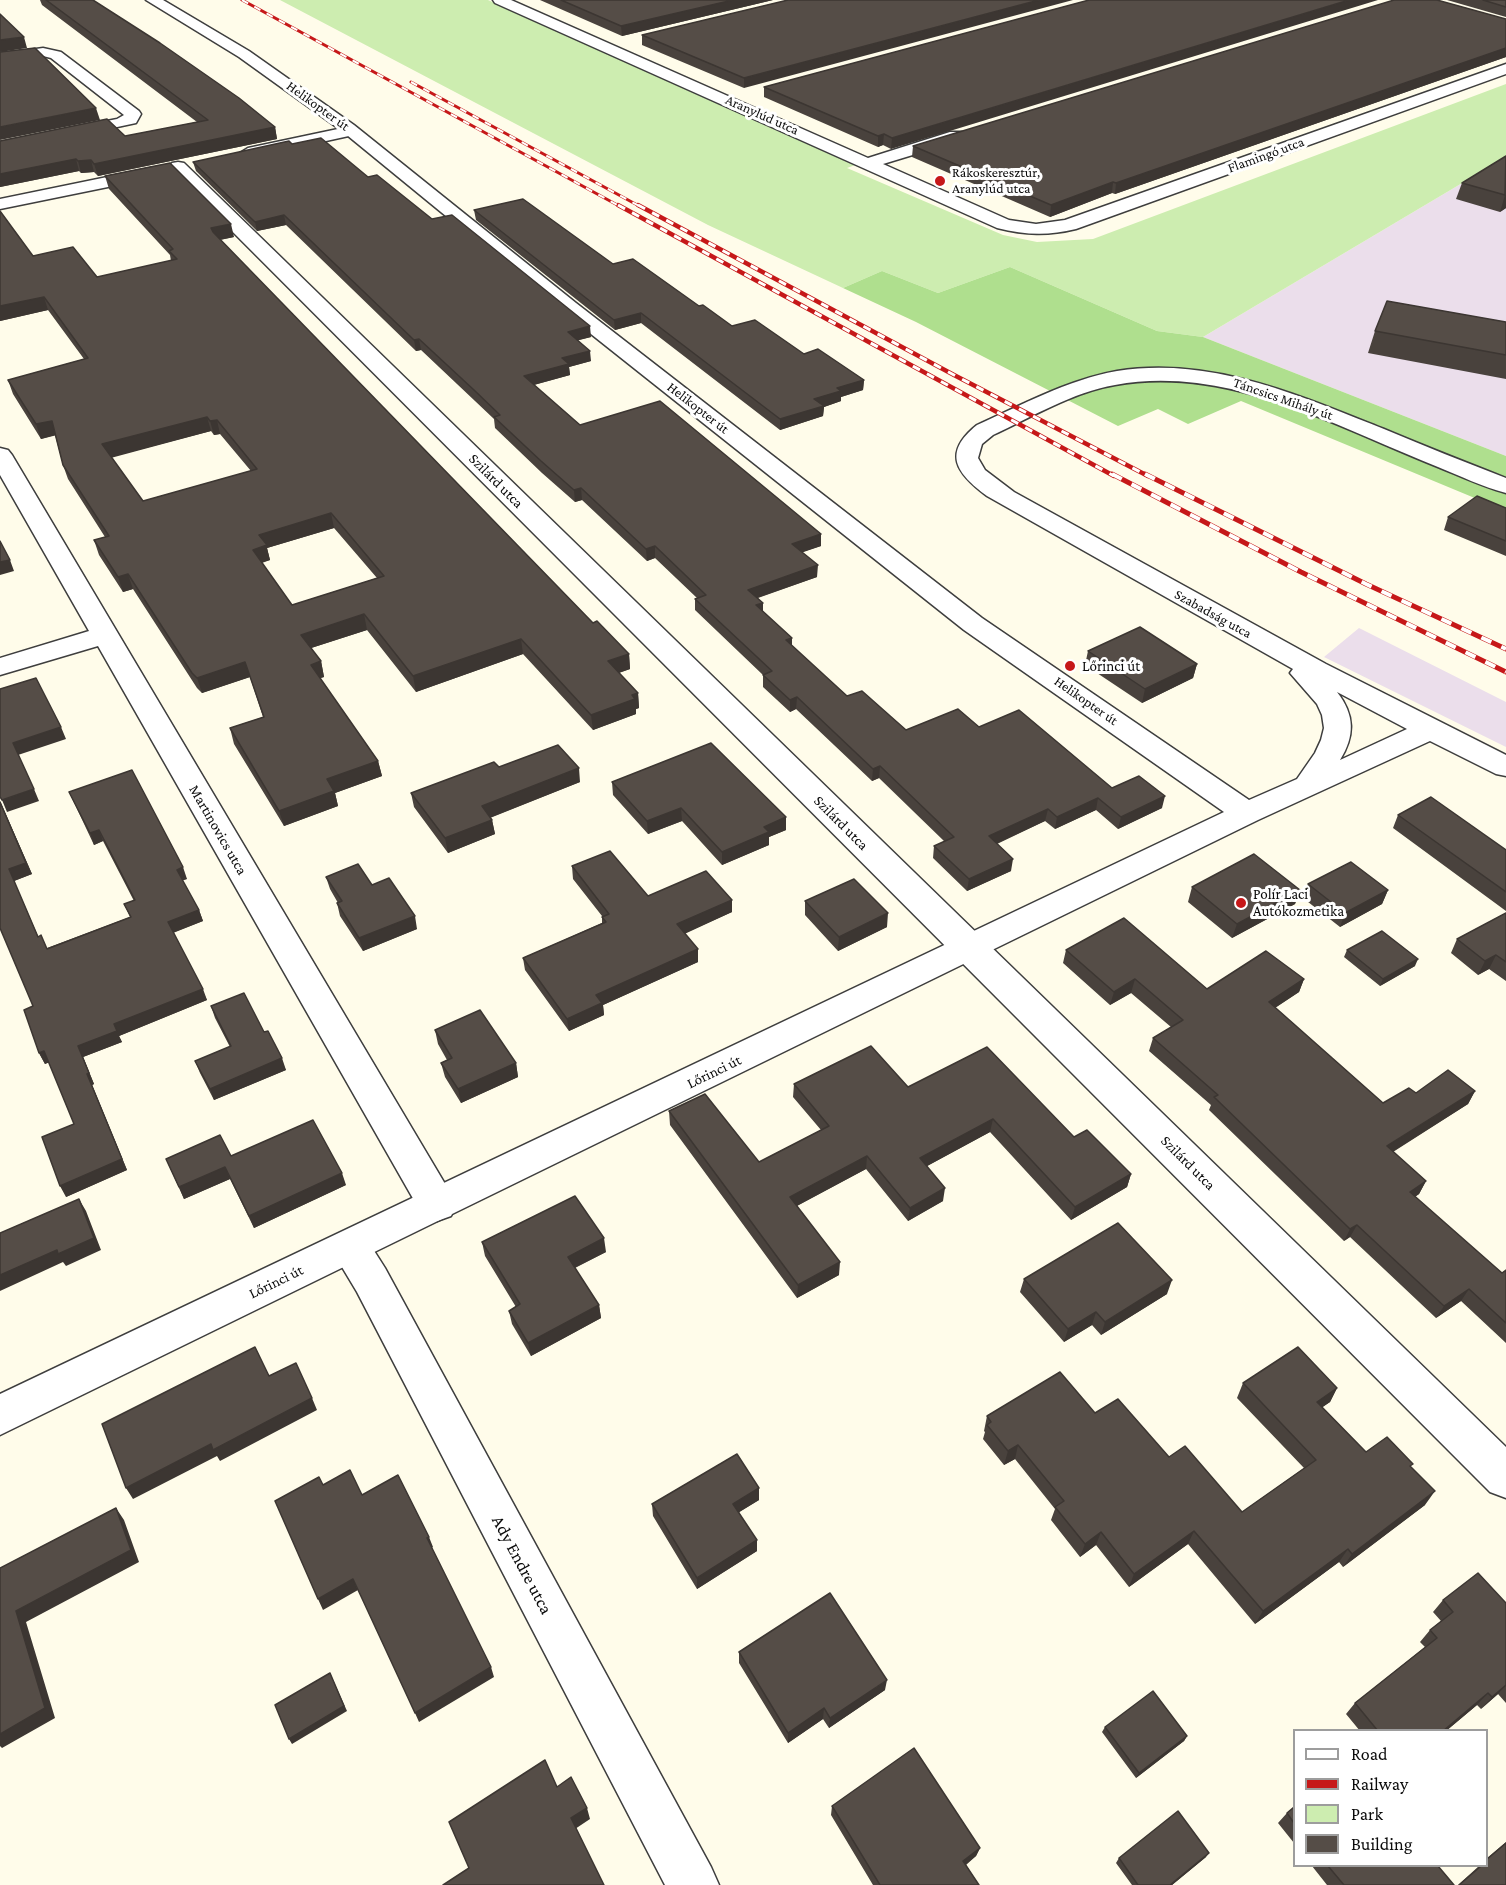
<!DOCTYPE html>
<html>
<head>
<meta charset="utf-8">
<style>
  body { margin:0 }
  #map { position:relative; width:1506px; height:1885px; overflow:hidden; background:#fffcea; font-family:"Crimson Pro",serif }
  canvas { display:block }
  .legend { position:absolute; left:1293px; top:1729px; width:195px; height:138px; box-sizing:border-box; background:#fff; border:2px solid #9d9d9d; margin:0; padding:8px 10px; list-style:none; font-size:18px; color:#0b0b0b }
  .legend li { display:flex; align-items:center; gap:12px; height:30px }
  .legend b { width:30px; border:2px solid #9d9d9d }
</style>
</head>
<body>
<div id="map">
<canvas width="1506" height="1885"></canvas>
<ul class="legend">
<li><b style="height:8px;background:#fff"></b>Road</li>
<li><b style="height:8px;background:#c61819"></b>Railway</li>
<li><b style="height:16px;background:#cdedb0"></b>Park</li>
<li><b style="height:16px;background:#554d47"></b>Building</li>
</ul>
</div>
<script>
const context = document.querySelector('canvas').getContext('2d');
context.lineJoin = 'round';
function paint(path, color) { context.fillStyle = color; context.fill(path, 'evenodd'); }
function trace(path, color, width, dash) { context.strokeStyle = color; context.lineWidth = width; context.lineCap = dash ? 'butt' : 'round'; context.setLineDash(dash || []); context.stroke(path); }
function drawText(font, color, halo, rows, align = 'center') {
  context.font = font + ' "Crimson Pro",serif'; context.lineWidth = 6; context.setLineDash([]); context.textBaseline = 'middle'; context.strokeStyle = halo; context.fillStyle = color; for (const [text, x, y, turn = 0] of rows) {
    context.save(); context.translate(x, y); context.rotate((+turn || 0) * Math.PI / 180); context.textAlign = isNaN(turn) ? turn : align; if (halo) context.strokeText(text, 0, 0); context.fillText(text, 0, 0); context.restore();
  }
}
const industrial = new Path2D(`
  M1506 157V456L1203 337Z
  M1359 628 1506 702V747L1324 657Z`);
const green = new Path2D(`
  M280 0H488L858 164 847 168 1003 235 1037 242 1093 239 1506 84V157L1203 337 1157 331 1010 267 938 293 882 271 843 288 708 225Z`);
const forest = new Path2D(`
  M1010 267 1157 331 1203 337 1506 456V511L1241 401 1188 424 1158 409 1118 426 916 322 843 288 882 271 938 293Z`);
const minor = new Path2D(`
  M493 0H511L868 158 950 132H962L964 136 962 140 883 164 1009 220 1036 224 1065 220 1506 64V74L1076 229C1048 236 1025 235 997 228L495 3Z
  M43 48 61 52 139 111 141 114 136 123 0 152V142L117 119 124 115 51 58 43 56 0 62V54Z
  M352 126 360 131 358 134 248 158 240 153 248 148Z
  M178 162 184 163 1506 1447V1498L1490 1492 172 171 169 167 172 163Z
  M151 168 157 169 160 173 157 177 0 209V199Z
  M0 448 8 450 12 455 451 1194 456 1205 451 1216 437 1221 423 1216 98 646 0 675V658L89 631 0 475Z
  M350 1230 364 1235 385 1268 711 1867 719 1885H665L357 1292 330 1247 336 1235Z`);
const tertiary = new Path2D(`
  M146 0H163L249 51 354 125 576 303 982 618 1249 800 1297 779 1315 753 1321 740 1324 728 1322 715 1317 704 1290 673 1293 669 987 496C956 473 942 453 977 425 1022 405 1067 380 1117 371 1210 356 1299 395 1384 429 1424 446 1465 462 1506 478V493C1483 487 1460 476 1438 467 1337 427 1227 364 1115 385 1073 392 1032 417 993 435L982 444 978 458 985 470 1014 492 1326 664 1506 755V776L1496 774 1430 741 1258 820 0 1435V1394L1224 812 964 630 562 311 342 131 239 57ZM1337 692 1407 729 1340 760C1355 736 1355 715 1337 692Z`);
const railFar2 = new Path2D(`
  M242 0 621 207
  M411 82 641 207`);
const railFar1 = new Path2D(`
  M618 205 1114 476
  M638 205 954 375 1148 476`);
const rail = new Path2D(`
  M1112 474 1301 572 1506 672
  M1145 474 1366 584 1506 649`);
const wall = new Path2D(`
  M40 0H93L275 127 277 139 98 176 94 172 81 173 79 171 0 187V141L125 136 197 122 42 5Z
  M540 0H773L622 36Z
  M788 0 744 88 642 45V35Z
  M1089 0 891 149 883 145 878 147 764 97V87Z
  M1447 0H1506V17Z
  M1506 19V57L1115 194 1112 193 1050 217 912 157 913 146Z
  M292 144 368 177 432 219 591 337 578 340 591 361 569 367 570 375 534 385 580 425 821 534V546L802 552 817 577 758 598 763 603V612L792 646 847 696 906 730 979 727 1112 788 1162 808 1118 829 1096 810 1055 829 1045 821 997 844 1011 871 967 891 933 858 934 846 945 842 879 778 872 781 796 709 790 712 763 687V675L695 610V599L697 598 655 558 647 561 582 500 575 502 542 473 495 428 494 419 475 401 421 350 416 351 286 225 257 231 196 171 193 162Z
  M1506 156V208L1500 212 1456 199 1462 183Z
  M105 176 234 237 220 240 593 623 629 654 630 669 619 673 638 693 639 708 636 709V714L593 730 523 654 416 692 367 630 311 648 321 661 324 677 320 678 378 761 382 776 335 793 338 806 284 826 234 744 230 728 263 717 250 677 202 693 197 688 133 589 123 592 99 555 94 540 105 537 68 479 63 465 55 435 41 439 13 394 8 380 84 359 48 310 0 321V211L33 256 97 277 171 261 170 255 109 189ZM211 431 214 435 220 434 251 471 143 501 111 457ZM334 528 377 578 292 605 262 563 270 560 267 548Z
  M474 210 613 264 699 306 732 326 804 354 864 380 863 390 841 397V401L824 407 823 416 780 430 641 323 615 330 476 220Z
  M1506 322V379L1368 353 1375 331Z
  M1506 508V556L1444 530 1448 517Z
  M1088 651 1197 664 1193 678 1142 703 1085 665Z
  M499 767 580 782 490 818 492 820 495 834 448 853 414 807 411 793Z
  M612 782 786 817V830L769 837V845L722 865 682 821 648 834 613 795Z
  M69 792 187 879 182 880 199 910 203 921 173 933 207 1000 119 1036 122 1042 83 1057 94 1084 92 1085 127 1170 66 1197 74 1124 49 1062 45 1064 39 1053 33 1006 0 801 32 874 14 881 38 936 47 948 130 917 124 904 134 901 103 841 94 845Z
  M1398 815 1506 850V911L1393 828Z
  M572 866 648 896 732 900V912L685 933 698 962 603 1005 604 1015 569 1031 525 970 523 958 602 923V916L573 879Z
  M326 877 372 885 417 929 363 951 340 916 337 903H338L330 889Z
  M1308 884 1388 890 1382 904 1340 927 1303 898Z
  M1192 887 1300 890 1295 904 1232 938 1188 902Z
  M805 901 887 927 838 951 805 915Z
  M1506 913V981L1489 969 1478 975 1451 953 1457 939Z
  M1066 950 1207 989 1304 979 1299 992 1275 1008 1383 1103 1416 1093 1475 1091 1468 1104 1393 1152 1426 1181 1419 1194 1415 1197 1502 1273 1506 1270V1343L1461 1301 1436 1318 1350 1237 1344 1241 1209 1110 1211 1105 1149 1051 1153 1038 1171 1027 1131 993 1110 1005 1063 963Z
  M1347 950 1415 966 1380 986 1344 957Z
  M211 1006 264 1032 286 1070 214 1100 200 1073 195 1061 230 1047 215 1018Z
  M435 1030 516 1063 518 1077 461 1103 445 1077 441 1063 447 1060 438 1044Z
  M794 1084 908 1087 1074 1137 1131 1174 1127 1187 1071 1220 990 1132 927 1166 943 1201 908 1221 866 1169 797 1206 839 1275 797 1298 670 1125 669 1111 759 1162 821 1130 793 1097Z
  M231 1156 346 1185 254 1228 230 1179 184 1199 166 1159Z
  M482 1242 606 1252 575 1268 599 1305 601 1318 531 1356 512 1324 509 1311 516 1307 485 1256Z
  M1024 1279 1167 1294 1101 1335 1092 1325 1064 1342 1020 1292Z
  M1243 1383 1337 1388 1330 1402 1322 1407 1366 1452 1411 1467 1425 1505 1343 1567 1339 1562 1255 1624 1188 1544 1129 1587 1096 1545 1080 1557 1051 1520 1055 1509 1015 1459 1004 1465 983 1439 985 1432 984 1431 987 1416 1095 1413 1169 1457 1242 1512 1304 1468 1237 1398Z
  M759 1488V1500L739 1512 757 1551 697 1589 653 1516 652 1504Z
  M1443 1600 1506 1603V1703L1498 1694 1481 1709 1477 1705 1446 1731H1360L1346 1714 1355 1703 1425 1647 1420 1642 1430 1630 1441 1621 1433 1612Z
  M739 1652 885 1690 829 1728 823 1719 788 1743 739 1663Z
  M1105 1727 1187 1736 1184 1741 1136 1778 1102 1732Z
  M832 1806 980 1848 976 1856 966 1865 979 1885H873L831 1815Z
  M1294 1807V1843L1278 1823 1287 1813Z
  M1506 1842V1885H1458L1479 1866H1486V1859Z
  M1206 1857 1172 1885H1132L1116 1863 1119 1858Z
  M1312 1866H1438L1454 1885H1327Z`);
const shadedWall = new Path2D(`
  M733 0H773L622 36 621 26Z
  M1039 0H1073L744 88V78Z
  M1349 0H1378L891 149 892 138Z
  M24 37 27 48 0 52V40Z
  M1506 48V57L1115 194 1116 183Z
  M96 108 100 120 0 140V127Z
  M275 127 277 139 98 176 94 164Z
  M884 134 883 145 878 147V136Z
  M76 159 79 171 0 187V174Z
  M91 160 94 172 81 173 78 161Z
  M1113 182 1112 193 1050 217 1051 205Z
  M1505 195H1506V208L1500 212Z
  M284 215 286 225 257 231 255 222Z
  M231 224 234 237 214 241 211 228Z
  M44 297 48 310 0 321V306Z
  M641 313V323L615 330 614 320Z
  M590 326 591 337 568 343V332Z
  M419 339 421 350 416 351 414 340Z
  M590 351 591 361 569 367 570 375 526 387 524 376 562 358Z
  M864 380 863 390 841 397V401L824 407 823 416 780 430V419L814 399 837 388Z
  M207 417 211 431 107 459 102 444Z
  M217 420 220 434 214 435 210 421Z
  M52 421 57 435 41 439 36 424Z
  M581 488 582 500 575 502 574 490Z
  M331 513 334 528 267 548 270 560 256 564 253 550 259 535Z
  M821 534V546L792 556V544Z
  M655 546V558L647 561 646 549Z
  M10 560 14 571 0 575V562Z
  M818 565 817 577 748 601V590Z
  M128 574 133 589 123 592 118 577Z
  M763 603V614L756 605Z
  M364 614 367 630 305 650 301 635Z
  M792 638V650L786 640Z
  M521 639 523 654 416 692 413 676Z
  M629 654 630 669 609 676 608 661Z
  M321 661 324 677 314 680 311 665Z
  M245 662 250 677 202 693 197 678Z
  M1197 664 1193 678 1142 703 1145 689Z
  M638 693 639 708 636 709V714L593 730 591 715Z
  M797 697 796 709 790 712V700Z
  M61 727 66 739 18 755 13 743Z
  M378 761 382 776 335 793 338 806 284 826 279 811 327 779Z
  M880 766 879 778 872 781 873 769Z
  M579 768 580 782 484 820 482 806Z
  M34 789 39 801 7 812 2 800Z
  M1165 796 1162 808 1118 829 1121 817Z
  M1098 798 1096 810 1055 829 1057 817Z
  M0 801 32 874 14 881 9 869Z
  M681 808 682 821 648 834 647 821Z
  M1048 809 1045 821 987 848 989 836Z
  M786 817V830L769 837V845L722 865V852L764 827Z
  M492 820 495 834 448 853 445 838Z
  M99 830 103 841 94 845 90 833Z
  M1013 859 1011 871 967 891 969 879Z
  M183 867 187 879 181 881 177 870Z
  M1300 890 1295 904 1232 938 1237 924Z
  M1388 890 1382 904 1340 927 1345 913Z
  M732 900V912L678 937 677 924Z
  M199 910 203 921 172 933 168 922Z
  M888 913 887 927 838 951 839 937Z
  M415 916 417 929 363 951 359 938Z
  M698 949V962L603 1005 604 1015 569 1031 567 1019 596 995Z
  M1496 955 1489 969 1478 975 1485 961Z
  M1418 959 1415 966 1380 986 1383 979Z
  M1135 979 1131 993 1110 1005 1114 992Z
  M1304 979 1299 992 1264 1015 1269 1002Z
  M203 989 207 1000 119 1036 122 1042 83 1057 94 1084 92 1085 127 1170 66 1197 60 1186 87 1074 78 1046 114 1024Z
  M44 1051 50 1062 45 1064 39 1053Z
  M282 1058 286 1070 214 1100 210 1089Z
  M516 1063 518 1077 461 1103 458 1089Z
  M1475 1091 1468 1104 1381 1159 1387 1146Z
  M993 1119 990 1132 918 1171 920 1158Z
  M867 1156 866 1169 789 1210 790 1197Z
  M225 1167 230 1179 184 1199 179 1187Z
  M342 1173 346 1185 254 1228 249 1216Z
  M1131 1174 1127 1187 1071 1220 1075 1207Z
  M1426 1181 1419 1194 1403 1204 1410 1192Z
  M945 1188 943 1201 908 1221 910 1208Z
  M79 1199 86 1211 101 1250 66 1266 63 1262 0 1291V1275Z
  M1357 1225 1350 1237 1344 1241 1350 1229Z
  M604 1238 606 1252 570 1270 568 1257Z
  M840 1262 839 1275 797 1298 798 1285Z
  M1172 1280 1167 1294 1101 1335 1105 1322Z
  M1469 1289 1461 1301 1436 1318 1444 1306Z
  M599 1305 601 1318 531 1356 528 1343Z
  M1096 1312 1092 1325 1064 1342 1068 1329Z
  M1337 1388 1330 1402 1310 1416 1317 1402Z
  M312 1398 317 1410 220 1461 217 1456 133 1499 126 1488 211 1444Z
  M1018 1445 1015 1459 1004 1465 1008 1451Z
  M759 1488V1500L733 1516V1504Z
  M1435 1491 1425 1505 1343 1567 1352 1554Z
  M116 1508 124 1520 139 1562 26 1622 55 1718 2 1748 0 1746V1734L16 1611Z
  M1194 1531 1188 1544 1129 1587 1134 1574Z
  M1101 1532 1096 1545 1080 1557 1085 1544Z
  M429 1537 433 1547 431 1548 427 1538Z
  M757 1540V1551L697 1589V1578Z
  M1348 1549 1339 1562 1255 1624 1263 1611Z
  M353 1579 358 1590 323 1610 318 1599Z
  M491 1667 494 1677 419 1722 415 1713Z
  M330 1673 347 1711 292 1744 289 1739Z
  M887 1680 885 1690 829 1728 830 1718Z
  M1506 1685 1498 1694 1481 1709 1492 1697Z
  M1488 1693 1477 1705 1446 1731H1443Z
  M824 1708 823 1719 788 1743V1733Z
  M1187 1736 1184 1741 1136 1778 1139 1773Z
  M587 1808 590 1819 575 1829 571 1818Z
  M980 1848 976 1856 960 1869 963 1861Z
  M1209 1853 1206 1857 1172 1885H1170Z`);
const building = new Path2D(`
  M46 0H93L160 43 239 98 275 127 94 164 91 160 78 161 76 159 0 174V141L107 119 125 136 208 120Z
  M561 0H733L621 26Z
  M788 0H1039L744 78 642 35Z
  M1089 0H1349L892 138 884 134 878 136 764 87Z
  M1394 0H1437L1506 19V48L1116 183 1113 182 1051 205 913 146Z
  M1483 0H1506V7Z
  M0 14 24 37 0 40Z
  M35 48 96 108 0 127V52Z
  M321 138 368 177 377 175 432 219 452 215 590 326 568 332 590 351 562 358 569 364 524 376 580 425 660 401 821 534 792 544 818 565 748 590 763 603 756 605 792 638 786 640 847 696 862 691 906 730 958 709 979 727 1019 710 1112 788 1139 776 1165 796 1121 817 1098 798 1057 817 1048 809 989 836 1013 859 969 879 934 846 954 837 880 766 873 769 797 697 790 700 763 675 772 671 695 599 706 595 655 546 646 549 581 488 574 490 541 461 494 417 500 415 474 390 419 339 414 340 284 215 255 222 193 162 289 141 292 144Z
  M1506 156 1505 195 1462 183Z
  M170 163 231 224 211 228 213 232 593 623 597 621 629 654 608 661 638 693 632 695 635 699 591 715 521 639 413 676 364 614 301 635 321 661 311 665 378 761 327 779 334 791 279 811 230 728 264 717 245 662 197 678 192 673 128 574 118 577 94 540 109 536 63 465 52 421 36 424 8 380 88 358 44 297 0 306V211L33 256 73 247 97 277 177 259 169 251 173 249 105 176ZM207 417 210 421 217 420 257 469 143 501 102 444ZM331 513 384 576 292 605 253 550 267 545 259 535Z
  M523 199 613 264 633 259 699 306 703 305 732 326 755 320 804 354 818 349 864 380 837 388 841 391 814 399 824 406 780 419 641 313 614 320 474 210Z
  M1387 301 1506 322V355L1375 331Z
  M1477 496 1506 508V541L1448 517Z
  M0 541 10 560 0 562Z
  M1140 627 1197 664 1145 689 1088 651Z
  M36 678 61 727 13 743 34 789 2 800 0 797V689Z
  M711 743 786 817 764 827 769 832 722 852 681 808 647 821 612 782Z
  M558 745 579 768 482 806 492 820 445 838 411 793 494 762 499 767Z
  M132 770 183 867 177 870 199 910 168 922 203 989 114 1024 117 1031 78 1046 89 1073 87 1074 122 1159 60 1186 42 1137 74 1124 44 1051 39 1053 24 1010 33 1006 0 928V802L26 863 9 869 38 937 41 935 47 949 131 917 124 904 135 900 99 830 90 833 69 792Z
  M1431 797 1506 850V892L1398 815Z
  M610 851 648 896 706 871 732 900 677 924 698 949 596 995 602 1003 567 1019 523 958 606 922 602 917 609 914 572 866Z
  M1254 854 1300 890 1237 924 1192 887Z
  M1351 862 1388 890 1345 913 1308 884Z
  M358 864 372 885 389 878 415 916 359 938 337 903 342 901 326 877Z
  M854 879 888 913 839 937 805 901Z
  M1506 913V962L1496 955 1485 961 1457 939Z
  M1124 918 1207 989 1266 951 1304 979 1269 1002 1383 1103 1409 1088 1416 1093 1448 1070 1475 1091 1387 1146 1426 1181 1410 1192 1502 1273 1506 1270V1323L1469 1289 1444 1306 1357 1225 1350 1229 1214 1097 1218 1095 1153 1038 1183 1020 1135 979 1114 992 1066 950Z
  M1382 931 1418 959 1383 979 1347 950Z
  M244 993 264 1032 268 1031 282 1058 210 1089 195 1061 231 1046 211 1006Z
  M480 1010 516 1063 458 1089 441 1063 452 1058 435 1030Z
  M871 1046 908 1087 987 1047 1074 1137 1087 1130 1131 1174 1075 1207 993 1119 920 1158 945 1188 910 1208 867 1156 790 1197 840 1262 798 1285 669 1111 705 1094 759 1162 829 1126 794 1084Z
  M313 1120 342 1173 249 1216 225 1167 179 1187 166 1159 220 1135 231 1156Z
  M575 1196 604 1238 568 1257 599 1305 528 1343 509 1311 520 1304 482 1242Z
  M79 1199 94 1238 58 1254 57 1250 0 1275V1233Z
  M1118 1223 1172 1280 1105 1322 1096 1312 1068 1329 1024 1279Z
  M255 1347 269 1376 296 1363 312 1398 213 1450 211 1444 126 1488 102 1424Z
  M1298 1347 1337 1388 1317 1402 1366 1452 1387 1437 1413 1464 1410 1466 1435 1491 1352 1554 1348 1549 1263 1611 1194 1531 1134 1574 1101 1532 1085 1544 1055 1507 1064 1501 1018 1445 1008 1451 987 1425 991 1422 987 1416 1060 1372 1095 1413 1118 1399 1169 1457 1185 1446 1242 1512 1316 1460 1243 1383Z
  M737 1454 759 1488 733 1504 757 1540 697 1578 652 1504Z
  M350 1470 362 1495 398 1475 429 1537 427 1538 491 1667 415 1713 353 1579 318 1599 275 1501 319 1477 323 1485Z
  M116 1508 131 1550 16 1611 45 1708 0 1734V1568Z
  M1478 1573 1506 1603V1685L1492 1697 1488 1693 1443 1731H1378L1355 1703 1437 1638 1430 1630 1453 1612 1443 1600Z
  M830 1593 887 1680 830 1718 824 1708 788 1733 739 1652Z
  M330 1673 344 1706 289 1739 275 1705Z
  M1153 1691 1187 1736 1139 1773 1105 1727Z
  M914 1748 980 1848 963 1861 979 1885H880L832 1806Z
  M545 1760 557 1787 571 1777 587 1808 571 1818 604 1885H443L469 1868 449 1822Z
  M1294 1807V1823L1287 1813Z
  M1178 1811 1209 1853 1170 1885H1138L1119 1858Z
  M1506 1843V1885H1459L1481 1866H1486V1860Z
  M1328 1866H1438L1454 1885H1344Z`);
const markers = [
  [940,181,6,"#c61819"],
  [1070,666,6,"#c61819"],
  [1241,903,6,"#c61819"]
];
const farStreetnames = [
  ["Helikopter út",318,106,36],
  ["Aranylúd utca",762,115,24],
  ["Flamingó utca",1266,155,-20],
  ["Táncsics Mihály út",1283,399,19],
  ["Helikopter út",698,408,38],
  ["Szabadság utca",1213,614,29],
  ["Helikopter út",1086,701,35]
];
const farPoinames = [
  ["Rákoskeresztúr,",952,173],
  ["Aranylúd utca",952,189]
];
const streetNames = [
  ["Szilárd utca",496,481,45],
  ["Szilárd utca",841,823,45],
  ["Martinovics utca",218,830,60],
  ["Lőrinci út",714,1072,-26],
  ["Szilárd utca",1188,1163,45],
  ["Lőrinci út",276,1282,-26]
];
const poiNames = [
  ["Lőrinci út",1082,666],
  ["Polír Laci",1253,894],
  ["Autókozmetika",1253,911]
];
const nearStreetnames = [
  ["Ady Endre utca",522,1565,62]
];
paint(industrial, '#ebdeeb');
paint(green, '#cdedb0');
paint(forest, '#afdf8e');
trace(minor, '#3e3e3e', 3);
trace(tertiary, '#3e3e3e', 3);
paint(minor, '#fff');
paint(tertiary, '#fff');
trace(railFar2, '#c61819', 3);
trace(railFar1, '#c61819', 4.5);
trace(rail, '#c61819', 5);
trace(railFar2, '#fff', 2, [7]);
trace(railFar1, '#fff', 3, [8]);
trace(rail, '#fff', 4, [11]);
paint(wall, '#49423d');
paint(shadedWall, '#3c3632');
paint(building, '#554d47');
trace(building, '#3c3632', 1.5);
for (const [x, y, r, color] of markers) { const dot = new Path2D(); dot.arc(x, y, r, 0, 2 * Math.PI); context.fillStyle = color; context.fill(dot); trace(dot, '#fff', 2); }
drawText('14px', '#0b0b0b', '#fff', farStreetnames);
drawText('14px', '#0b0b0b', '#fff', farPoinames, 'left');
drawText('15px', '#0b0b0b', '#fff', streetNames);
drawText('15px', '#0b0b0b', '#fff', poiNames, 'left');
drawText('18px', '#0b0b0b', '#fff', nearStreetnames);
</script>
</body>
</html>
